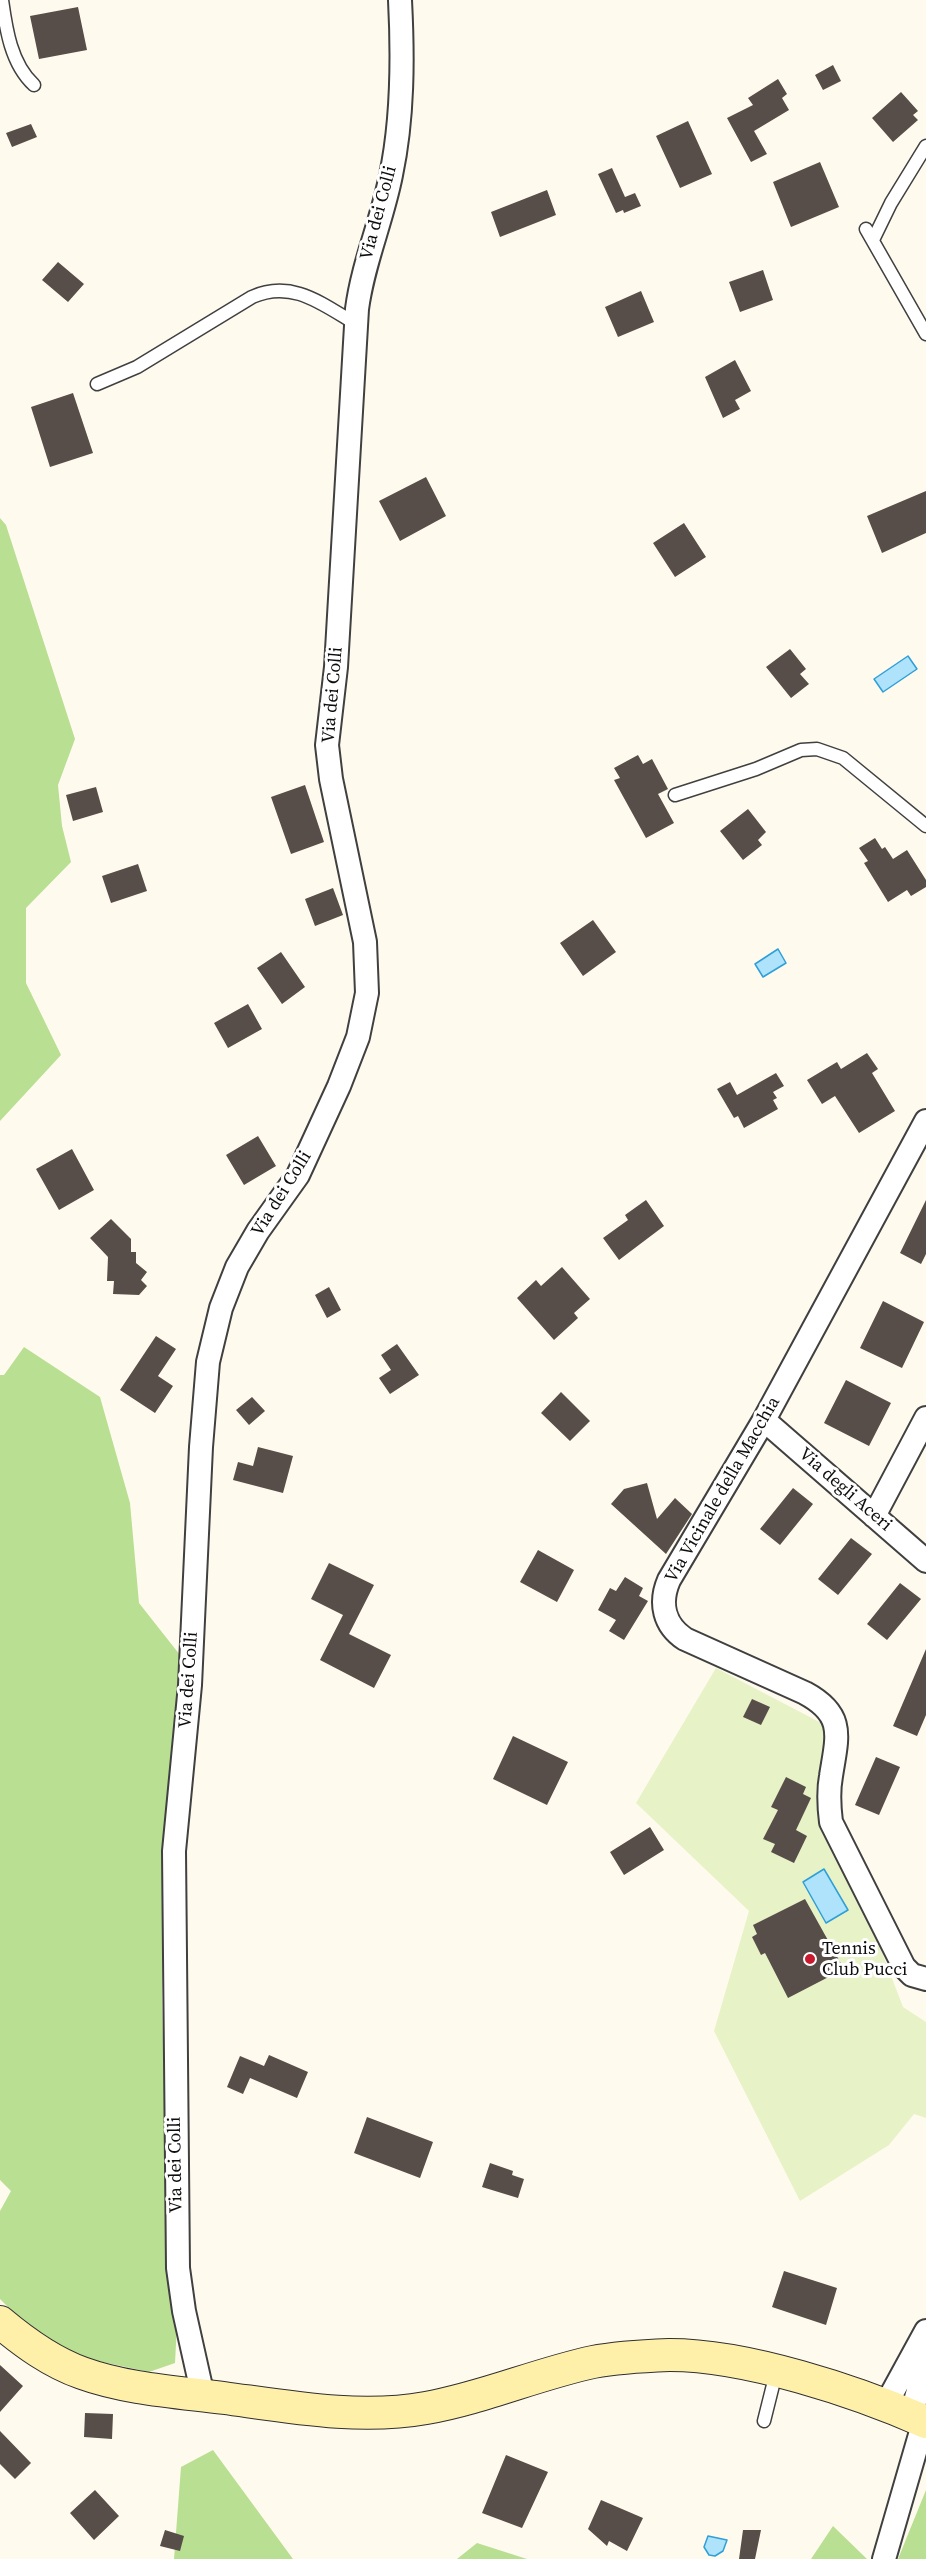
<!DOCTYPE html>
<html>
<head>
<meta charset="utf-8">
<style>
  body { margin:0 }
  canvas { display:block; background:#fffaee }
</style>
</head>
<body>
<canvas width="926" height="2559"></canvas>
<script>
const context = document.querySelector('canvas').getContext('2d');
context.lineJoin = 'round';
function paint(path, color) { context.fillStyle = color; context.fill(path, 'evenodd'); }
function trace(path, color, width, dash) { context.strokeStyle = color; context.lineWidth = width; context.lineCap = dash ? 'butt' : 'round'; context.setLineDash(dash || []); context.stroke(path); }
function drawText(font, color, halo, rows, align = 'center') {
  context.font = font + ' "Source Serif 4",serif'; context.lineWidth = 6; context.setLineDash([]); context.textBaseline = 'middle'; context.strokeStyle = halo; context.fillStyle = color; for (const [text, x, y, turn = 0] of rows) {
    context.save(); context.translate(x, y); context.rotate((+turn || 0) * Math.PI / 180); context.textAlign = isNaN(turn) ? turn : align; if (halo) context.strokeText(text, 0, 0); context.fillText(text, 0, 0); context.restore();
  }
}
const forest = new Path2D(`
  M0 518 6 525 75 739 58 785 62 826 71 862 26 908V983L61 1055 0 1121Z
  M24 1347 100 1397 130 1503 139 1603 180 1655 164 1880 162 1998 168 2253 177 2325 175 2363 149 2372 98 2361 68 2351 21 2320 0 2299V2211L11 2191 0 2180V1375H4Z
  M213 2450 293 2559H174L181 2467Z
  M926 2490V2559H898Z
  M833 2526 867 2559H811Z
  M477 2543 527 2559H457Z`);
const pitch = new Path2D(`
  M716 1668 827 1726 820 1791 903 2007 926 2022V2118L914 2114 889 2145 800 2201 714 2031 749 1911 636 1803Z`);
const water = new Path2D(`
  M908 656 917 669 883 692 874 679Z
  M778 949 786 963 763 977 755 964Z
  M824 1869 848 1910 826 1923 803 1882Z
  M708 2536 727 2540 723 2551 715 2556 709 2555 704 2547Z`);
const building = new Path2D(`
  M78 7 87 50 39 59 30 16Z
  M833 65 841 81 823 90 815 75Z
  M778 79 787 94 782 98 789 110 754 131 767 154 751 162 727 118 753 105 748 98Z
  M901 92 918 111 913 115 918 120 893 142 872 118Z
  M688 121 712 174 680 188 656 136Z
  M31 124 37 137 12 147 6 133Z
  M820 162 839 207 791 227 773 182Z
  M612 168 625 197 635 193 641 206 624 213 623 210 616 213 598 174Z
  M547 190 556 215 500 237 491 212Z
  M58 262 84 284 68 302 42 280Z
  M763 270 773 300 740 312 729 282Z
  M641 291 654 322 618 337 605 307Z
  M735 360 751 391 735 400 740 409 723 418 705 377Z
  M73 393 93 453 50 467 31 407Z
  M426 477 446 516 400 541 379 501Z
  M926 491V533L882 553 867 516Z
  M684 523 706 557 675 577 653 543Z
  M790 649 806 669 800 674 809 684 791 698 766 667Z
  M638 755 643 764 652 759 668 789 658 794 674 823 646 838 614 780 620 778 614 768Z
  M305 785 324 842 291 854 271 797Z
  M96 787 103 812 73 821 66 795Z
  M748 809 766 832 758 840 762 845 743 860 720 831Z
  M875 838 882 849 885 847 893 859 907 850 926 880V887L911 896 907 890 888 902 864 863 868 861 859 848Z
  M138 864 147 891 111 903 102 876Z
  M333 888 343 915 315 926 305 899Z
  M593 920 616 952 583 976 560 943Z
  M281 952 305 987 282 1004 257 968Z
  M248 1004 262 1029 228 1048 214 1023Z
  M867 1053 878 1069 872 1073 895 1111 859 1133 835 1096 822 1104 807 1080 837 1062 841 1069Z
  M776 1073 784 1086 773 1092 777 1098 773 1100 778 1109 744 1128 738 1116 734 1118 717 1089 730 1082 737 1095Z
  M258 1136 276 1166 244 1185 226 1155Z
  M72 1149 94 1190 59 1210 36 1169Z
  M646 1200 664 1226 619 1260 603 1238 628 1220 625 1215Z
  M926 1200V1254L921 1264 900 1253Z
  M111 1219 131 1239V1252H136V1263L147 1272 141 1280 147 1286 139 1295 113 1294 114 1281H107L108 1257 90 1238Z
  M562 1267 590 1299 574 1313 578 1318 554 1340 517 1298 536 1280 541 1286Z
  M329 1287 341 1310 327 1318 315 1295Z
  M883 1301 924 1322 902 1368 860 1348Z
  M156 1336 176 1349 158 1376 173 1386 155 1413 120 1390Z
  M397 1344 419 1375 390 1394 379 1378 391 1370 381 1355Z
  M846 1380 891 1403 869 1446 824 1423Z
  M561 1392 590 1421 570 1441 541 1413Z
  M252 1397 265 1411 249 1425 236 1410Z
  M258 1447 293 1456 283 1493 233 1480 238 1462 253 1466Z
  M647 1483 657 1519 675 1498 692 1514 666 1554 611 1504 624 1489Z
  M793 1488 813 1504 780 1545 760 1529Z
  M851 1538 872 1554 838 1595 818 1579Z
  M538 1550 574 1570 557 1602 520 1582Z
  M329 1563 374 1585 349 1634 391 1655 374 1688 320 1660 343 1615 311 1599Z
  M625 1577 643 1588 639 1596 648 1601 624 1640 609 1631 616 1620 598 1610 610 1588 616 1591Z
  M900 1583 921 1599 887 1640 867 1624Z
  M926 1649V1715L917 1736 893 1726Z
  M752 1699 770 1707 761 1725 743 1717Z
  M513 1736 568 1762 547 1805 493 1779Z
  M876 1757 900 1767 879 1815 855 1805Z
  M786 1777 806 1787 803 1794 811 1798 796 1830 807 1836 794 1863 771 1852 775 1844 763 1839 778 1810 771 1807Z
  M650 1827 664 1850 624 1875 610 1852Z
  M805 1899 844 1969 788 1998 765 1953 761 1955 752 1937 757 1934 753 1925Z
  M269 2055 308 2072 297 2098 250 2078 243 2094 227 2087 240 2056 264 2066Z
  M367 2117 433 2142 420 2178 354 2153Z
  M490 2163 513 2171 512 2175 524 2179 518 2198 482 2187Z
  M784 2271 837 2288 826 2325 772 2307Z
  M0 2365 23 2386 0 2412Z
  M85 2413 113 2414 112 2439 84 2437Z
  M0 2431 31 2463 15 2479 0 2464Z
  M506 2455 548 2472 522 2528 482 2513Z
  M95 2490 119 2516 94 2540 70 2513Z
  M601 2500 643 2518 627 2551 609 2541 607 2546 588 2529Z
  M165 2530 184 2536 180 2551 160 2546Z
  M743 2530H761L755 2559H739Z`);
const service = new Path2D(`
  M2 0C6 29 11 64 34 85
  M866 229 926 334
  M873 240 891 203 926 146
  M97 384 137 367 252 297C292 279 322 304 356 324
  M675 795 756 769 801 750 817 749 843 758 926 826
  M764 2421 776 2373`);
const minor = new Path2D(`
  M926 1121 764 1420 669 1580C659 1603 664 1625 685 1639L805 1693C846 1715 837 1737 831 1776 828 1792 829 1806 831 1822L904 1967 912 1975 926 1979
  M764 1420 926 1561
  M874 1516 926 1418
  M203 2396 184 2311 178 2268 174 1851 190 1685 201 1447 208 1362 221 1308 237 1267 258 1231 298 1175 339 1086 358 1037 367 993 365 942 331 779 327 745 336 667 357 309C363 263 382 221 391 175 403 118 403 58 400 0
  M885 2406 926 2331
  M911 2416 919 2387 923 2345
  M884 2559 924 2421`);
const secondary = new Path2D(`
  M0 2322C25 2343 51 2362 82 2373 126 2389 177 2392 224 2398 290 2407 360 2420 426 2408 483 2398 537 2374 593 2362 619 2357 645 2356 670 2355 746 2355 856 2391 926 2422`);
const markers = [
  [810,1959,6,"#c81a2e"]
];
const streetNames = [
  ["Via dei Colli",379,213,-75],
  ["Via dei Colli",333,695,-85],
  ["Via dei Colli",282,1194,-58],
  ["Via Vicinale della Macchia",723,1490,-60],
  ["Via degli Aceri",845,1490,41],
  ["Via dei Colli",189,1680,-86],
  ["Via dei Colli",176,2165,-91]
];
const poiNames = [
  ["Tennis",822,1949],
  ["Club Pucci",822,1970]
];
paint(forest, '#b9df92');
paint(pitch, '#e7f3c7');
paint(water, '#aee3fb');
trace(water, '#2f9fd8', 1.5);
paint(building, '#574d49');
trace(service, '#404040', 15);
trace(minor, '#404040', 26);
trace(secondary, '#2f2f2f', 34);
trace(service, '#fff', 12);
trace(minor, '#fff', 22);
trace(secondary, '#fff0a9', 32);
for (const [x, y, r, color] of markers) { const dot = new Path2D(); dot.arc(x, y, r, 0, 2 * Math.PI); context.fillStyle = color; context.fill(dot); trace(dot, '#fff', 2); }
drawText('18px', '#0d0d0d', '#fff', streetNames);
drawText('18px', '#0d0d0d', '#fff', poiNames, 'left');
</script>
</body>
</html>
